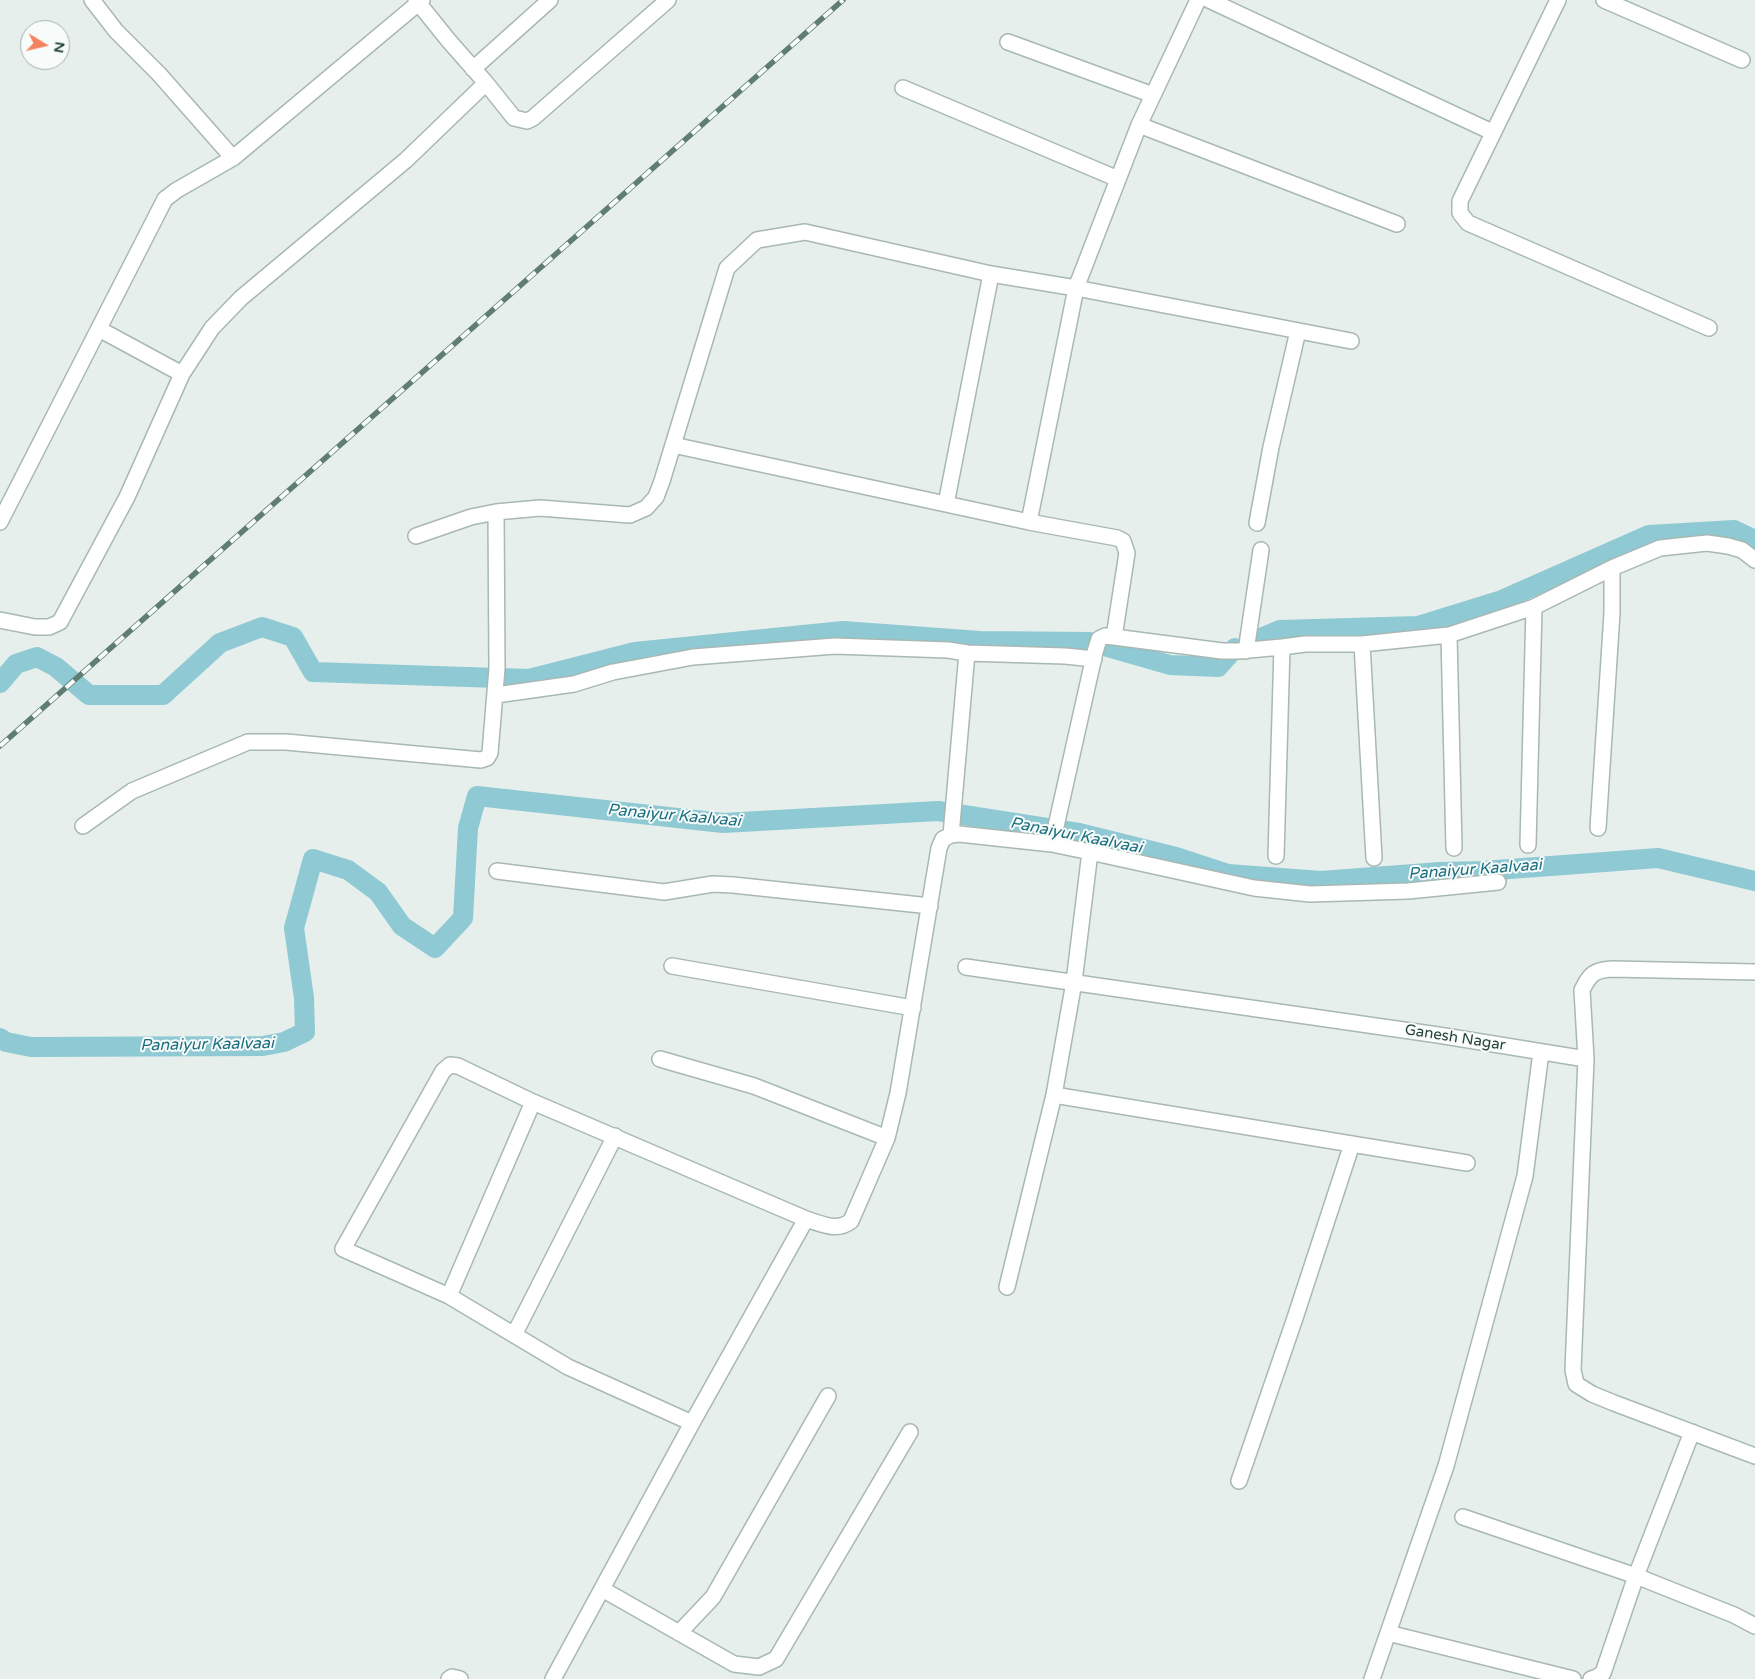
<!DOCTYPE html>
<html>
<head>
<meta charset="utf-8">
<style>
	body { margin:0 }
	#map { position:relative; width:1755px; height:1679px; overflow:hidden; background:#e6efeb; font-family:"Varela Round",sans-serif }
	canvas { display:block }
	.north { position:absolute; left:20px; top:20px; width:50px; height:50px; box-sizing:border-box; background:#f7fbf9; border:1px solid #a3b1ad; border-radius:50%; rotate:99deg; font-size:14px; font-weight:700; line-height:20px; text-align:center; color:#24423a }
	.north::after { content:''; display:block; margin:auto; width:18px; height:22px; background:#f4845f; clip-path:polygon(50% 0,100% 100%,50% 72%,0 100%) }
</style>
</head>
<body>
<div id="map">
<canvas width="1755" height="1679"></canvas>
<div class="north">N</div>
</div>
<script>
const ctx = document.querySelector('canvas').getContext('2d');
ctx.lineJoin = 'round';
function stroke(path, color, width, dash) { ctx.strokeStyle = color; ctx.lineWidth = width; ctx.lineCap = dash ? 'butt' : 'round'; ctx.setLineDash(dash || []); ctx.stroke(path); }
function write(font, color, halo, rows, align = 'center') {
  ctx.font = font + ' "Varela Round",sans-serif'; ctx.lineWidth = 4; ctx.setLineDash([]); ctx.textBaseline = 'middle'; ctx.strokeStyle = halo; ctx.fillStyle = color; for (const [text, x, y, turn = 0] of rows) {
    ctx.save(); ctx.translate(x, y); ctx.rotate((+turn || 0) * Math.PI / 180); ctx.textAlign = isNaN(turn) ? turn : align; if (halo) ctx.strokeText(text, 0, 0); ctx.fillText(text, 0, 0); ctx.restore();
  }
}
stroke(new Path2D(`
	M 1263,637 L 1280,630 L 1418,626 L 1502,600 L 1649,535 L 1734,530 L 1755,540
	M 0,683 L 16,664 L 37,657 L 56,667 L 89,695 L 163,695 L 220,643 L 262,627 L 293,637 L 313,672 L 529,679 L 635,652 L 843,631 L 980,641 L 1090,642 L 1170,665 L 1218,667 L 1235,648
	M 0,1038 L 6,1042 L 31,1047 L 263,1046 L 284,1042 L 305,1032 L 304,998 L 294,928 L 313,859 L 348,870 L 378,892 L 402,926 L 435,948 L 463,918 L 468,828 L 477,796 L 723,823 L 938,811 L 1079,833 L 1176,857 L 1228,874 L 1321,881 L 1440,872 L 1483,871 L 1658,858 L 1755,881`), '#8ec9d4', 20);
const minor = new Path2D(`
	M 92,0 L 116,31 L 159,74 L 233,158
	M 416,0 L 449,41 L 486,83 L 514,118 L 527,121 L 533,118 L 668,0
	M 1209,0 L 1492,132
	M 1558,0 L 1460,201 L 1460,213 L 1468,223 L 1709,328
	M 1604,0 L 1742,60
	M 1008,42 L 1153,95
	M 473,69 L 550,0
	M 903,88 L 1118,179
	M 1139,125 L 1397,224
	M 99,329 L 182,374 L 212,328 L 241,298 L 406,160 L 486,83
	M 673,445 L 1029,522
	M 946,504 L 991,274
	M 0,522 L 165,199 L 177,190 L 233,158 L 422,0
	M 1257,523 L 1271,447 L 1298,331
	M 416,536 L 471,517 L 496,512 L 540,508 L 630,515 L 646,508 L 656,497 L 662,481 L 727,268 L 757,240 L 805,232 L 991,274 L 1076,288 L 1351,341
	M 1534,607 L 1612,568 L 1660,548 L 1707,543 L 1728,546 L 1742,550 L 1755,560
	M 0,620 L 35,627 L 49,627 L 60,622 L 127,497 L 182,374
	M 1449,635 L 1534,607 L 1528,845
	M 1114,637 L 1222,651 L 1238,651 L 1282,647 L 1276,856
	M 1362,644 L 1374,858
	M 1282,647 L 1305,644 L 1362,644 L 1449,635 L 1454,848
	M 1246,651 L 1261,550
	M 496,695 L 574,684 L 613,672 L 693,657 L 835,646 L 948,650 L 967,653 L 1065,656 L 1094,659
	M 83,826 L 132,791 L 248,742 L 286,742 L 481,760 L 487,758 L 490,753 L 497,668 L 496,512
	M 1598,828 L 1612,613 L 1612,568
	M 951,835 L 967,653
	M 1090,852 L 1254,888 L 1310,894 L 1408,891 L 1498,882
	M 497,871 L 664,892 L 713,884 L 733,885 L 930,906
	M 672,966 L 913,1008
	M 966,967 L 1438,1035 L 1586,1059 L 1582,990 C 1590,974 1594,970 1612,969 L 1755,972
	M 660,1059 L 754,1086 L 887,1138
	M 1586,1059 L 1573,1370 L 1576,1384 L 1592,1394 L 1614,1403 L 1755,1456
	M 1054,1095 L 1467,1163
	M 533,1102 L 449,1296 L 568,1367 L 692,1423
	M 1007,1287 L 1054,1095 L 1074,982 L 1090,852 L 1052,844 L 1095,652 L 1099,639 L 1105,636 L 1114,637 L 1127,553 L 1123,541 L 1117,538 L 1029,522 L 1076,288 L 1139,125 L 1198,0
	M 449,1296 L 343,1249 L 443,1071 L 450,1065 L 458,1066 L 533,1102 L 806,1219 C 822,1224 837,1232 851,1221 L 887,1138 L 898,1093 L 939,848 L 943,839 L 951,835 L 959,834 L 1052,844
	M 514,1335 L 615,1136
	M 1239,1481 L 1295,1318 L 1352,1144
	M 1463,1517 L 1636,1576 L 1734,1615 L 1755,1626
	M 602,1589 L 734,1664 L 759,1667 L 776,1659 L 910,1432
	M 679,1633 L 713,1597 L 828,1396
	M 1388,1633 L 1573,1679
	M 449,1679 L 452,1677 L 460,1679
	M 553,1679 L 692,1423 L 806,1219
	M 1372,1679 L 1446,1466 L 1525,1176 L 1541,1052
	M 1591,1679 L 1597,1677 L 1603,1673 L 1636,1576 L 1692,1432`);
stroke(minor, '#a8b8b2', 18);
stroke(minor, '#fff', 15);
const rail = new Path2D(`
	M 0,746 L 843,0`);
stroke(rail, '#5f7d75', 5.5);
stroke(rail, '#f7fbf9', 4, [11]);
write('15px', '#24423a', '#f7fbf9', [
	["Ganesh Nagar",1455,1038,9]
]);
write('italic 16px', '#1c6f80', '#f7fbf9', [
	["Panaiyur Kaalvaai",674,816,5],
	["Panaiyur Kaalvaai",1076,836,11],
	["Panaiyur Kaalvaai",1475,870,-4],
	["Panaiyur Kaalvaai",207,1045,-1]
]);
</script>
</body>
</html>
